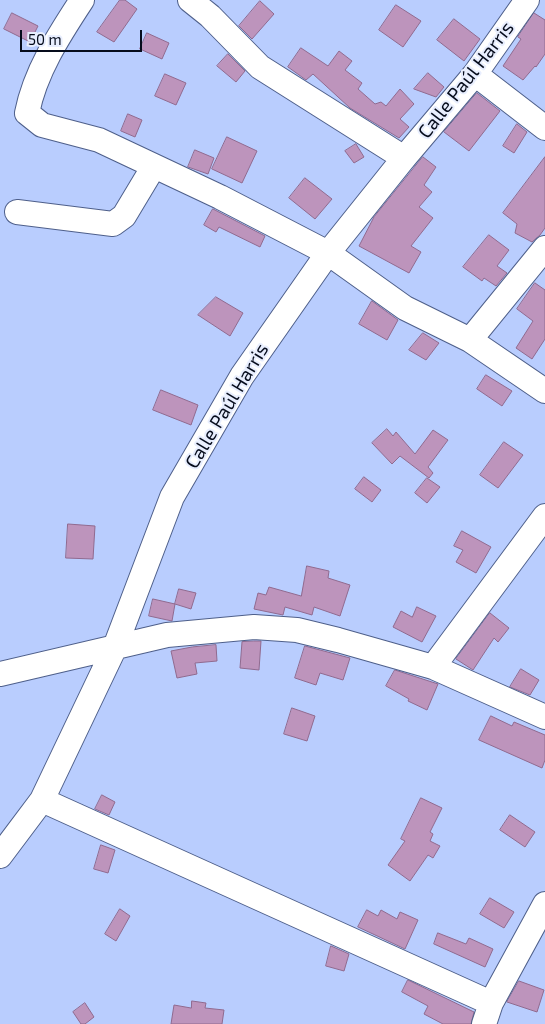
<!DOCTYPE html>
<html>
<head>
<meta charset="utf-8">
<style>
	body { margin:0 }
	#map { position:relative; width:545px; height:1024px; overflow:hidden; background:#b9cdfe; font-family:"Exo 2",sans-serif }
	canvas { display:block }
	.scale { position:absolute; left:20px; top:30px; width:122px; height:22px; box-sizing:border-box; border:2px solid #060c1c; border-top:0; padding-left:6px; font-size:15px; line-height:18px; white-space:nowrap; color:#060c1c; -webkit-text-stroke:4px #e8eefe; paint-order:stroke }
</style>
</head>
<body>
<div id="map">
<canvas width="545" height="1024"></canvas>
<div class="scale">50 m</div>
</div>
<script>
const ctx = document.querySelector('canvas').getContext('2d');
ctx.lineJoin = 'round';
function fill(path, color) { ctx.fillStyle = color; ctx.fill(path, 'evenodd'); }
function stroke(path, color, width, dash) { ctx.strokeStyle = color; ctx.lineWidth = width; ctx.lineCap = dash ? 'butt' : 'round'; ctx.setLineDash(dash || []); ctx.stroke(path); }
function write(font, color, halo, rows, align = 'center') {
  ctx.font = font + ' "Exo 2",sans-serif'; ctx.lineWidth = 4; ctx.setLineDash([]); ctx.textBaseline = 'middle'; ctx.strokeStyle = halo; ctx.fillStyle = color; for (const [text, x, y, turn = 0] of rows) {
    ctx.save(); ctx.translate(x, y); ctx.rotate((+turn || 0) * Math.PI / 180); ctx.textAlign = isNaN(turn) ? turn : align; if (halo) ctx.strokeText(text, 0, 0); ctx.fillText(text, 0, 0); ctx.restore();
  }
}
const building = new Path2D(`
	M 120,0 L 125,0 L 137,9 L 114,42 L 97,32 Z
	M 260,1 L 274,14 L 252,39 L 239,26 Z
	M 396,5 L 421,21 L 403,47 L 379,30 Z
	M 12,13 L 38,26 L 30,42 L 4,29 Z
	M 534,13 L 545,20 L 545,54 L 536,67 L 535,66 L 523,80 L 503,66 L 521,39 L 518,37 Z
	M 454,19 L 480,39 L 464,61 L 437,40 Z
	M 147,33 L 169,43 L 162,59 L 140,49 Z
	M 301,48 L 328,66 L 339,51 L 352,61 L 345,70 L 362,83 L 358,89 L 375,104 L 381,102 L 386,106 L 400,89 L 414,104 L 400,119 L 409,127 L 399,138 L 350,108 L 313,74 L 306,80 L 288,67 Z
	M 228,54 L 245,71 L 236,82 L 217,66 Z
	M 428,73 L 444,87 L 436,97 L 414,89 Z
	M 165,74 L 186,83 L 176,105 L 155,96 Z
	M 477,93 L 500,111 L 469,151 L 444,132 Z
	M 128,114 L 142,120 L 135,137 L 121,131 Z
	M 517,124 L 527,132 L 514,153 L 503,146 Z
	M 227,137 L 257,151 L 242,183 L 212,169 Z
	M 356,144 L 364,157 L 354,163 L 345,151 Z
	M 195,150 L 214,158 L 208,174 L 188,167 Z
	M 423,157 L 436,167 L 424,185 L 432,192 L 419,207 L 433,218 L 411,246 L 421,252 L 409,273 L 359,246 L 374,217 Z
	M 545,157 L 545,228 L 540,235 L 532,242 L 515,233 L 517,224 L 503,213 Z
	M 305,178 L 332,199 L 315,219 L 289,198 Z
	M 213,209 L 265,236 L 260,247 L 219,227 L 216,232 L 204,225 Z
	M 489,235 L 509,250 L 497,266 L 507,273 L 496,286 L 484,278 L 482,281 L 463,267 Z
	M 535,283 L 545,290 L 545,339 L 532,359 L 516,348 L 533,321 L 517,309 Z
	M 216,297 L 243,313 L 230,336 L 198,315 Z
	M 372,301 L 398,320 L 387,340 L 359,324 Z
	M 423,333 L 439,343 L 426,360 L 409,350 Z
	M 486,375 L 512,391 L 502,406 L 477,389 Z
	M 161,390 L 198,405 L 191,425 L 153,410 Z
	M 387,429 L 393,436 L 396,432 L 415,454 L 433,430 L 448,440 L 428,467 L 433,473 L 429,478 L 400,456 L 392,464 L 372,443 Z
	M 504,442 L 523,455 L 498,488 L 480,475 Z
	M 364,477 L 381,490 L 372,502 L 355,489 Z
	M 427,478 L 440,487 L 427,503 L 415,493 Z
	M 68,524 L 95,526 L 93,559 L 66,558 Z
	M 462,531 L 491,547 L 476,573 L 456,562 L 463,550 L 454,546 Z
	M 307,566 L 329,571 L 328,578 L 350,585 L 340,616 L 314,607 L 312,615 L 285,607 L 283,615 L 254,609 L 258,593 L 266,595 L 269,587 L 301,596 Z
	M 179,589 L 196,593 L 191,609 L 175,604 Z
	M 153,599 L 175,604 L 172,621 L 149,616 Z
	M 417,607 L 436,616 L 422,642 L 393,627 L 401,611 L 412,617 Z
	M 490,613 L 509,628 L 498,642 L 494,638 L 473,670 L 456,659 Z
	M 254,641 L 261,641 L 259,670 L 240,668 L 242,642 Z
	M 216,645 L 217,661 L 195,663 L 197,674 L 177,678 L 171,651 L 192,647 Z
	M 305,646 L 350,658 L 343,680 L 320,673 L 316,685 L 295,678 Z
	M 521,669 L 539,680 L 530,695 L 510,687 Z
	M 395,670 L 438,684 L 427,710 L 408,701 L 409,699 L 386,686 Z
	M 292,708 L 315,716 L 307,741 L 284,734 Z
	M 491,716 L 512,726 L 514,722 L 545,735 L 545,760 L 542,768 L 479,740 Z
	M 102,795 L 115,802 L 109,815 L 95,809 Z
	M 421,798 L 442,808 L 430,832 L 433,834 L 430,841 L 440,846 L 433,858 L 428,855 L 410,881 L 388,865 L 405,841 L 401,839 Z
	M 510,815 L 535,832 L 525,847 L 500,830 Z
	M 101,845 L 115,850 L 108,873 L 94,869 Z
	M 490,898 L 514,912 L 504,928 L 480,914 Z
	M 120,909 L 130,916 L 116,941 L 105,934 Z
	M 367,910 L 378,916 L 381,910 L 397,919 L 400,912 L 418,920 L 405,949 L 358,927 Z
	M 438,933 L 466,944 L 469,938 L 493,949 L 485,967 L 434,944 Z
	M 331,946 L 349,954 L 344,971 L 326,966 Z
	M 408,980 L 474,1012 L 471,1024 L 443,1024 L 424,1014 L 428,1006 L 402,992 Z
	M 519,981 L 544,990 L 537,1012 L 507,1002 Z
	M 192,1001 L 206,1003 L 205,1008 L 224,1010 L 222,1024 L 171,1024 L 174,1005 L 191,1008 Z
	M 85,1003 L 94,1017 L 85,1024 L 81,1024 L 73,1012 Z`);
fill(building, '#bd94bc');
stroke(building, '#906a8f', 1);
const minor = new Path2D(`
	M 82,0 C 59,35 35,72 27,113 L 42,125 L 99,140 L 220,197 L 328,253 L 405,308 L 470,340 L 545,391
	M 190,0 L 210,16 L 260,67 L 404,158
	M 475,74 L 545,128
	M 17,212 L 113,224 L 124,216 L 154,166
	M 470,340 L 545,248
	M 433,667 L 545,516
	M 0,674 L 167,635 L 254,627 L 297,630 L 338,640 L 433,667 L 545,717
	M 42,800 L 491,1003
	M 0,856 L 42,800 L 115,647 L 172,497 L 242,376 L 328,253 L 404,158 L 475,74 L 527,0
	M 484,1024 L 491,1003 L 545,904`);
stroke(minor, '#4e5f8a', 26);
stroke(minor, '#fff', 24);
write('19px', '#060c1c', '#e8eefe', [
	["Calle Paúl Harris",466,80,-52],
	["Calle Paúl Harris",227,406,-59]
]);
</script>
</body>
</html>
